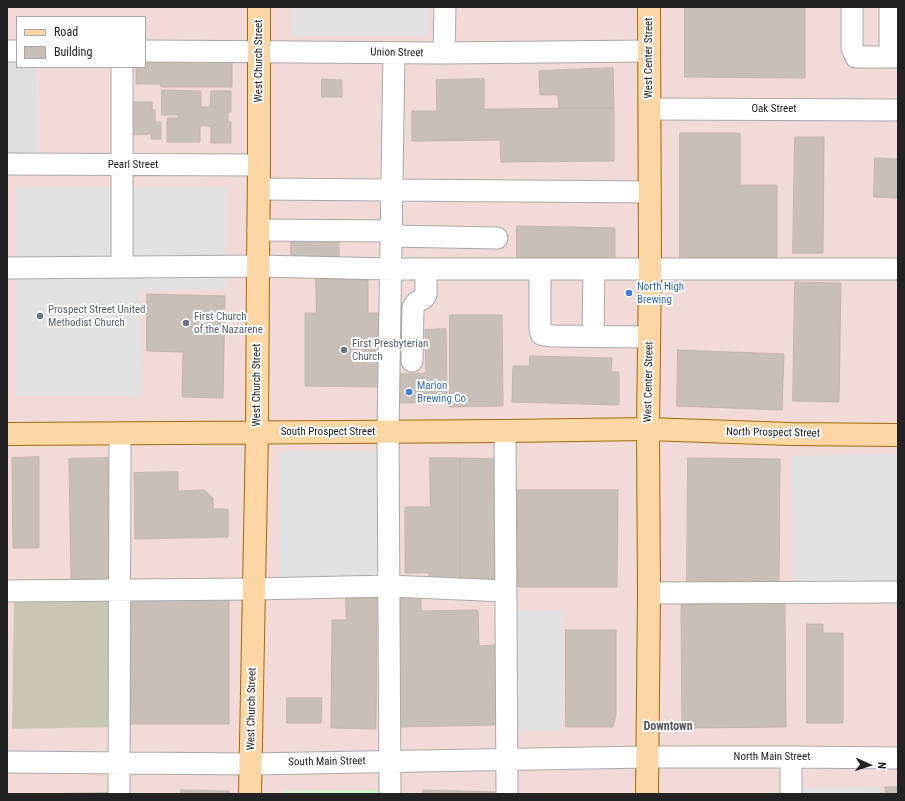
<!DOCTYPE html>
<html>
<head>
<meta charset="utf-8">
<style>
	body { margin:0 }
	#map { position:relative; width:905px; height:801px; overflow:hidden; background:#f2efe9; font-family:"Roboto Condensed",sans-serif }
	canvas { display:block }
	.frame { position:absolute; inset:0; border:8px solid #222; pointer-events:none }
	.legend { position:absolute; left:16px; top:16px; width:130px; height:52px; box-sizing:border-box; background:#fff; border:1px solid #a7a7a7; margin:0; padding:5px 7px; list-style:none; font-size:12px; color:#222 }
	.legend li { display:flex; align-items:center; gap:8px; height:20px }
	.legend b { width:20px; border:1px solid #a7a7a7 }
	.north { position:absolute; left:849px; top:745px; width:40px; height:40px; -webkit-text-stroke:3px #fff; paint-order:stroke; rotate:93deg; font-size:11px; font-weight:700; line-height:16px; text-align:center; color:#222 }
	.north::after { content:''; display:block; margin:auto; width:14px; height:18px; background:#222; clip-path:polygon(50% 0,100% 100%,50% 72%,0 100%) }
</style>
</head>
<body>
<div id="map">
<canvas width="905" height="801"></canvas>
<div class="frame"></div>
<ul class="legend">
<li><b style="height:5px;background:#fcd6a4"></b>Road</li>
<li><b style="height:11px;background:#c7bfb8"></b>Building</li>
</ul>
<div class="north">N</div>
</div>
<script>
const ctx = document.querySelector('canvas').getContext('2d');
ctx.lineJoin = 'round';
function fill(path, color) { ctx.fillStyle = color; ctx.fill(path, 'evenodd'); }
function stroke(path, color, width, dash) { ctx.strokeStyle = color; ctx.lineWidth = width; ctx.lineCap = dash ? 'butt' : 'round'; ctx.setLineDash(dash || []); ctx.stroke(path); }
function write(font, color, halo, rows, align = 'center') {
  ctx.font = font + ' "Roboto Condensed",sans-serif'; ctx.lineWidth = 4; ctx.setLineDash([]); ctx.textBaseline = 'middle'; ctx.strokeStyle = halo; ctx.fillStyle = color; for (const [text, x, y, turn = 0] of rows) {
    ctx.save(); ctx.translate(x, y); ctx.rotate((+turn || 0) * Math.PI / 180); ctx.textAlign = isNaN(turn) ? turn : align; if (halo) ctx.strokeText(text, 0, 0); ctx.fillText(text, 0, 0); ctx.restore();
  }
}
fill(new Path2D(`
	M 7,57 L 17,57 L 17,67 L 37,67 L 39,162 L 7,162 Z`), '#e0dfdf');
fill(new Path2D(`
	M 7,7 L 898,7 L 898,794 L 7,794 L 7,162 L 39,162 L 37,67 L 145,67 L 145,17 L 17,17 L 17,57 L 7,57 Z`), '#f2dad9');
fill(new Path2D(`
	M 14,598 L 113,598 L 112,727 L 12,729 Z`), '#c7c7b4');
fill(new Path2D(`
	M 383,790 L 383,794 L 284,794 L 284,791 Z`), '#c8facc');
fill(new Path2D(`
	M 293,7 L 429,7 L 429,36 L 292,36 Z
	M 16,187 L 227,187 L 227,289 L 141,290 L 142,396 L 16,396 Z
	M 280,451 L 382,451 L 383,578 L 280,578 Z
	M 898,454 L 898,584 L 794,586 L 792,456 Z
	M 516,610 L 563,610 L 562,731 L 515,731 Z
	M 879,787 L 880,794 L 800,794 L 800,788 Z`), '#e2e2e2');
const building = new Path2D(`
	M 685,7 L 805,7 L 805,78 L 685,77 Z
	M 145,62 L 232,62 L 232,87 L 161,87 L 160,84 L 136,84 L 136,67 L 145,67 Z
	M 613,68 L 614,108 L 559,108 L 558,95 L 540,95 L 539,71 Z
	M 322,79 L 342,80 L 342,97 L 322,97 Z
	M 484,79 L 484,109 L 614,108 L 614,161 L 501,162 L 500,140 L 412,141 L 412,111 L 437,111 L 436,80 Z
	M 162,90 L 201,91 L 201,107 L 210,107 L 211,91 L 231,91 L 231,112 L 228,112 L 228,122 L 231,122 L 231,143 L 211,143 L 211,126 L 200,126 L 200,142 L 167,142 L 167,118 L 178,118 L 178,115 L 162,115 Z
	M 132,102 L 152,102 L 152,110 L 155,110 L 155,122 L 161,122 L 161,139 L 151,139 L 151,134 L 132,135 L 129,111 L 133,111 Z
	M 680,133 L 740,133 L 740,185 L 777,185 L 777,260 L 680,260 Z
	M 795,137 L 824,137 L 823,253 L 793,253 Z
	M 875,158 L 898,159 L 898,198 L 874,197 Z
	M 517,226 L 615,228 L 615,261 L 517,260 Z
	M 291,239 L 339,239 L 339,262 L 291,262 Z
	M 316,279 L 368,280 L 368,313 L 384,313 L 383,387 L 305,386 L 305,313 L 316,313 Z
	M 795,282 L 841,283 L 839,402 L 793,401 Z
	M 147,294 L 225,296 L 223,398 L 182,397 L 183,352 L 147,351 Z
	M 450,315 L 502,315 L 503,406 L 450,407 Z
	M 446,329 L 447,402 L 399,403 L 398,374 L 426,373 L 425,330 Z
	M 678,350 L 784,354 L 782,410 L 677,406 Z
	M 530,356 L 612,358 L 611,372 L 619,372 L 619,405 L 512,402 L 513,366 L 529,366 Z
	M 39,457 L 39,548 L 13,548 L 12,458 Z
	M 108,458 L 110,580 L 71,581 L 69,459 Z
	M 430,458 L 460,458 L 460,583 L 429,583 L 429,573 L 405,573 L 405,507 L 430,507 Z
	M 460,458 L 498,459 L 498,582 L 460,583 Z
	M 688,458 L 780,459 L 779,582 L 687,581 Z
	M 178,472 L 178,491 L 204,490 L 213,498 L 213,509 L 228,509 L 228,537 L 135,539 L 134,473 Z
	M 518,490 L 618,490 L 617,587 L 518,587 Z
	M 421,596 L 421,611 L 478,610 L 479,646 L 495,645 L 496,725 L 396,727 L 395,597 Z
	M 129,598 L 229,598 L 229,724 L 129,724 Z
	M 346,598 L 377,598 L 376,729 L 331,728 L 332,620 L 346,620 Z
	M 785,604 L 786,727 L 682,728 L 681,605 Z
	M 807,624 L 823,624 L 823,633 L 843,633 L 843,723 L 807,723 Z
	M 566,630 L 616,630 L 616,715 L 613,727 L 566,727 Z
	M 287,698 L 322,698 L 321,723 L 287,723 Z
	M 885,787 L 898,787 L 898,794 L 886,794 Z
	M 181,790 L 229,791 L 229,794 L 181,794 Z
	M 423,790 L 499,792 L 499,794 L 423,794 Z
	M 108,793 L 108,794 L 37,794 Z`);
fill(building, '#c7bfb8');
stroke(building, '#c4b6ab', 1);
const minor = new Path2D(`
	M 852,7 L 852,48 L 856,57 L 898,57
	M 7,51 L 17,51
	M 145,51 L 444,53 L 649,51
	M 444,53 L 445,7
	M 890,57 L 890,7
	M 122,67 L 122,267
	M 650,109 L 898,110
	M 7,164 L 259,165
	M 259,189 L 650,192
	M 258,230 L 391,231
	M 391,236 L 497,238
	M 7,268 L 258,266 L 390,269 L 898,269
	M 540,269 L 540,329 L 541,334 L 545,335 L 553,336 L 649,337
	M 593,336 L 594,269
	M 412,361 L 413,307 L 417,302 L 424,298 L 426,294 L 426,269
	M 505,431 L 507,794
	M 7,591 L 254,589 L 389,586 L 506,591
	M 649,593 L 898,592
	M 7,762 L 251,764 L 646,757 L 791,757 L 898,758
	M 119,794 L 120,433
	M 390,794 L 388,432 L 394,53
	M 791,794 L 791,757`);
const major = new Path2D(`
	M 7,434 L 505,431 L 648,429 L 790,434 L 898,435
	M 250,794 L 257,433 L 258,266 L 259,165 L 259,7
	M 647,794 L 649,593 L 648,429 L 650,269 L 649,7`);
stroke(minor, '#a9a9a9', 23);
stroke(major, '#a06b00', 24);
stroke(minor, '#fff', 21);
stroke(major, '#fcd6a4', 22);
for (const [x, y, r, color] of [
	[629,293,4,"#3f7fe0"],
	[40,316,4,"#6b7280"],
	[186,323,4,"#6b7280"],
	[344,350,4,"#6b7280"],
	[409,392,4,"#3f7fe0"]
]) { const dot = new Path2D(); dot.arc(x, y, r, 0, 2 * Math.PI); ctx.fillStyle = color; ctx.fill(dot); stroke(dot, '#fff', 1.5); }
write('11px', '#222', '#fff', [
	["Union Street",397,53,1],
	["West Center Street",649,58,-90],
	["West Church Street",259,61,-90],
	["Oak Street",774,109],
	["Pearl Street",133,165],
	["West Center Street",649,382,-89],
	["West Church Street",257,385,-90],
	["South Prospect Street",328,432],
	["North Prospect Street",773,433,1],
	["West Church Street",252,709,-89],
	["North Main Street",772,757],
	["South Main Street",327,762,-1]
]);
write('11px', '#366cbe', '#fff', [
	["North High",637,287],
	["Brewing",637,300],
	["Marion",417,386],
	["Brewing Co",417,399]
], 'left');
write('11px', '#5b616d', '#fff', [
	["Prospect Street United",48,310],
	["Methodist Church",48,323],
	["First Church",194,317],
	["of the Nazarene",194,330],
	["First Presbyterian",352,344],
	["Church",352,357]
], 'left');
write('bold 12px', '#555', '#fff', [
	["Downtown",668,727]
]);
</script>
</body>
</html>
